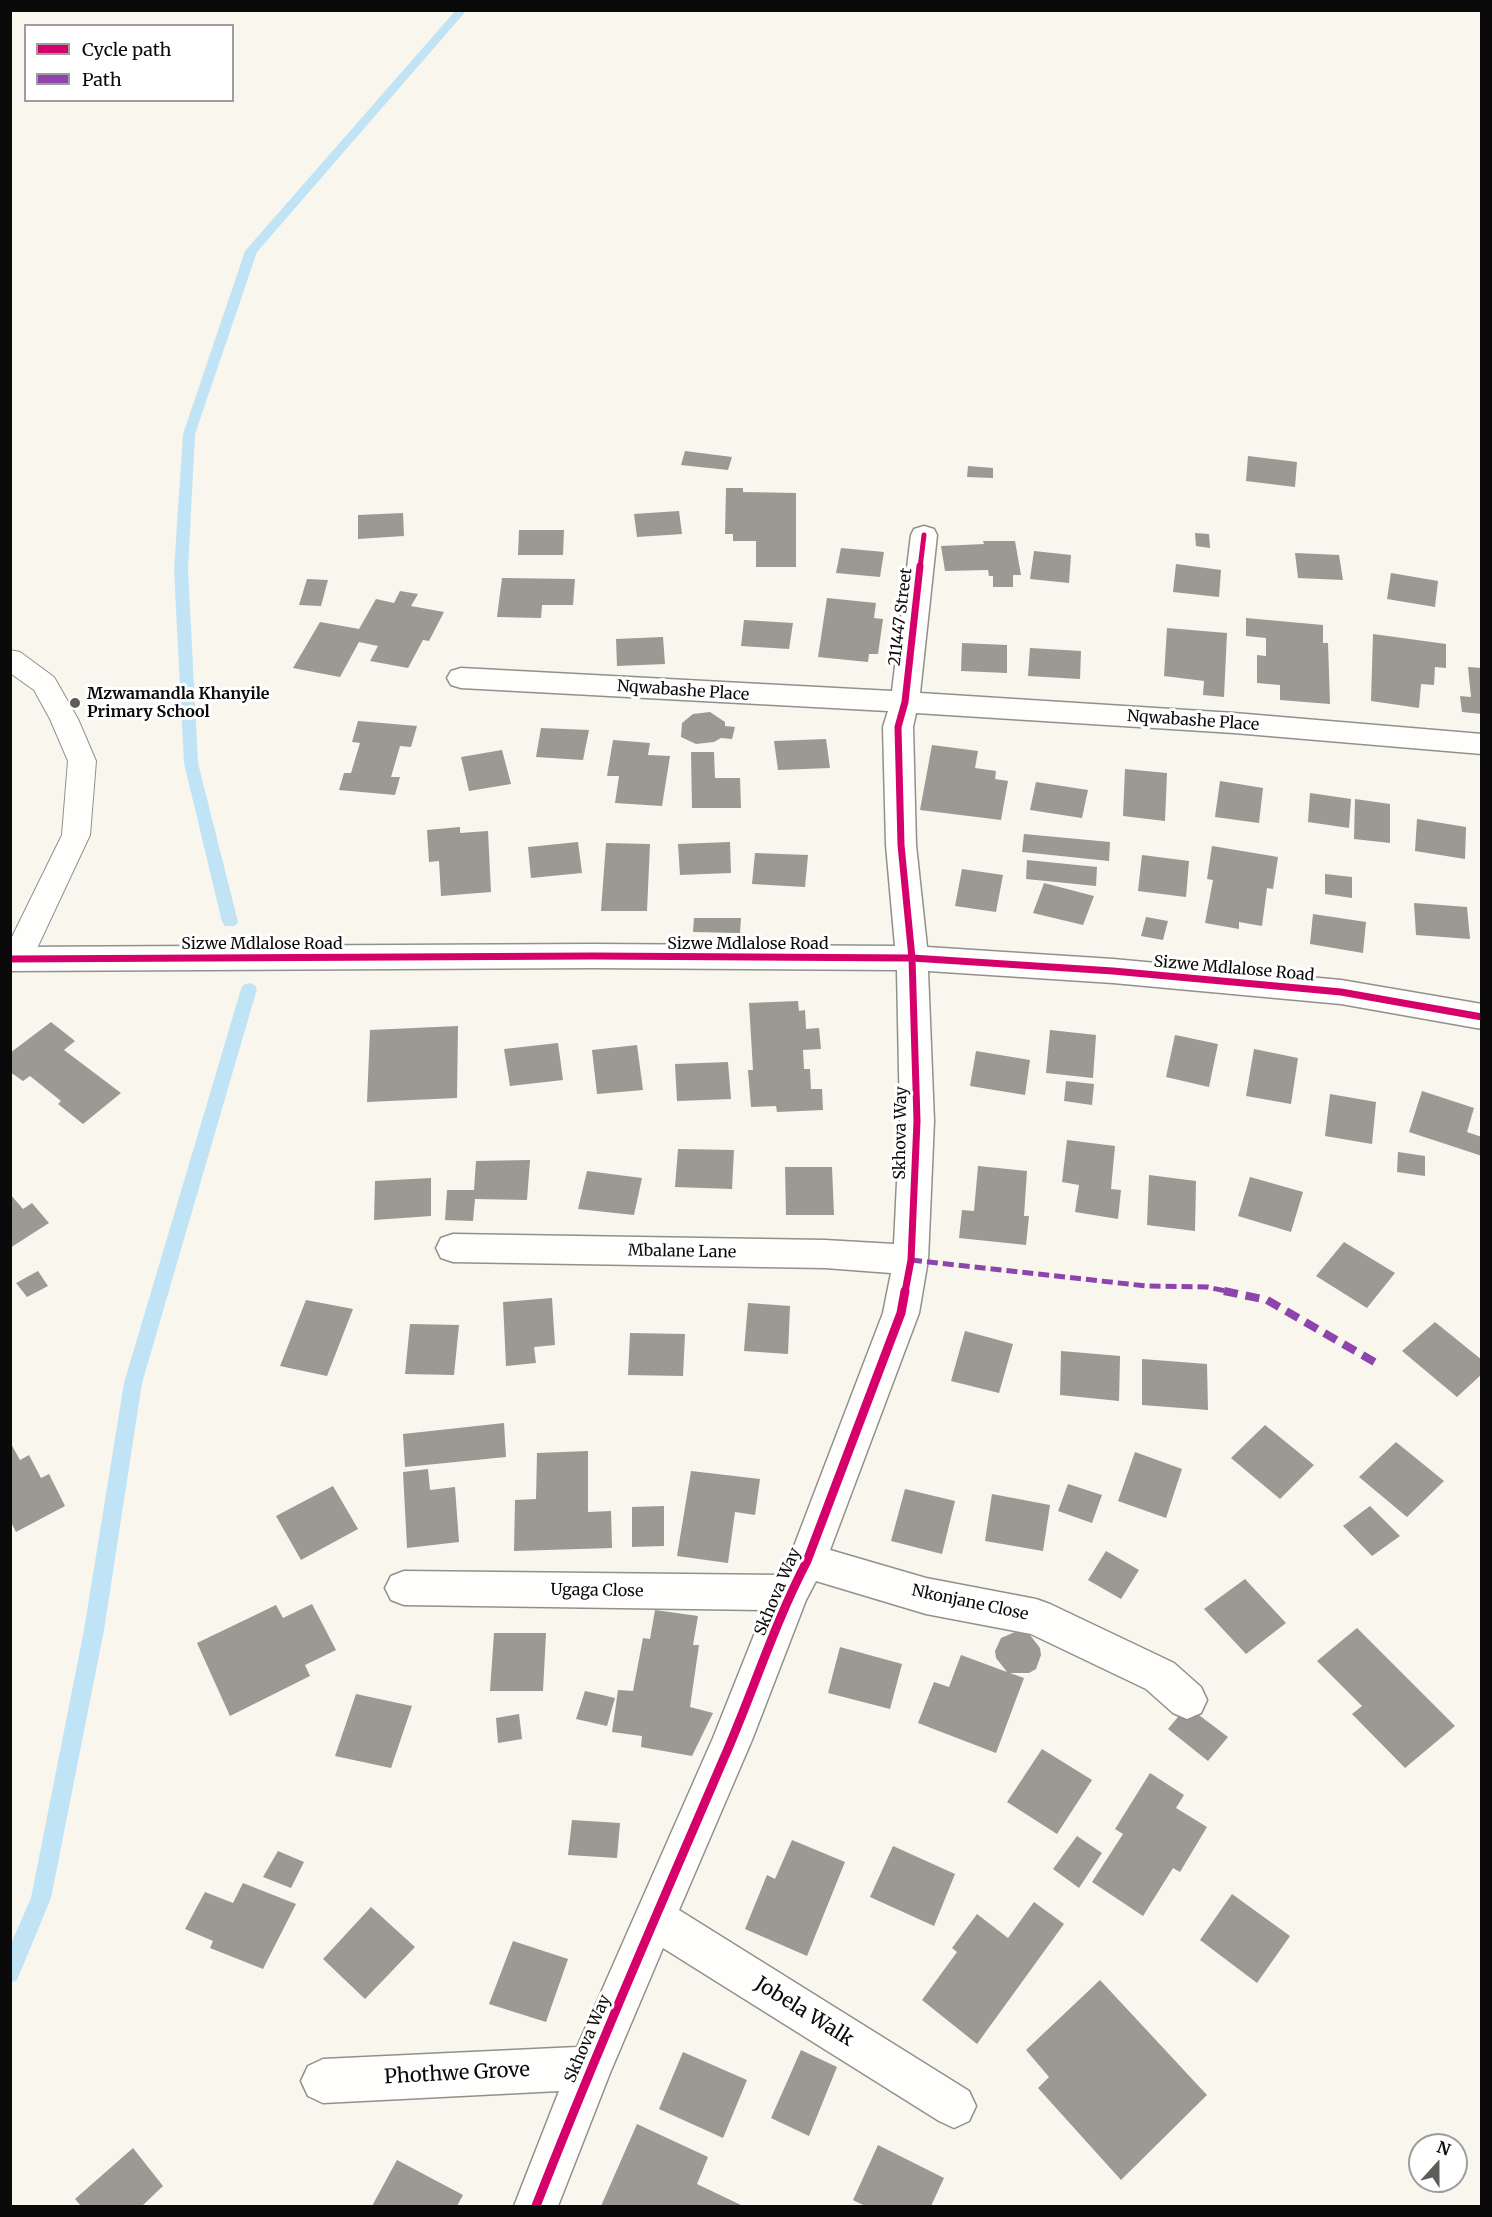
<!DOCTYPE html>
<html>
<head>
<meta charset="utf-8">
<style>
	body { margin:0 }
	#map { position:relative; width:1492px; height:2217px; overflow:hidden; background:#f9f6ed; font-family:Merriweather,serif }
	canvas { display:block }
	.frame { position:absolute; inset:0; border:12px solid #0a0a0a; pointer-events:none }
	.legend { position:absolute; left:24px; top:24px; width:210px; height:78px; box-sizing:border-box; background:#fff; border:2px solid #9d9d9d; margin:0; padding:8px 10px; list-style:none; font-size:18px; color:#0a0a0a }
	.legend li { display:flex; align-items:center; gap:12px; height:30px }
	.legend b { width:30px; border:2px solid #9d9d9d }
	.north { position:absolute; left:1408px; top:2133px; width:60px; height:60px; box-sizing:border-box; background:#fff; border:2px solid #9d9d9d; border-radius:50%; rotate:21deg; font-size:16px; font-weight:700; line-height:24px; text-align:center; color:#0a0a0a }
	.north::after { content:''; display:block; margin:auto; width:21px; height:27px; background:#5e5d59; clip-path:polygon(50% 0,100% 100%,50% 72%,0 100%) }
</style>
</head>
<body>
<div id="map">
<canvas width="1492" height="2217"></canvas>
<div class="frame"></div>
<ul class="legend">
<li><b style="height:8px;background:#d6006c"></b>Cycle path</li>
<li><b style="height:8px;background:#8e44ad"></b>Path</li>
</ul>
<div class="north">N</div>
</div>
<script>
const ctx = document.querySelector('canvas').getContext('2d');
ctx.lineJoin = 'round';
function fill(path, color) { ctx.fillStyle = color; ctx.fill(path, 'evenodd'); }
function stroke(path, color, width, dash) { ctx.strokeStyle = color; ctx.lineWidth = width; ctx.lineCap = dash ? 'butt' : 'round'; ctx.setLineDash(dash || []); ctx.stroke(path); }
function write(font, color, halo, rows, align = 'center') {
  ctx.font = font + ' Merriweather,serif'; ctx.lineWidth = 6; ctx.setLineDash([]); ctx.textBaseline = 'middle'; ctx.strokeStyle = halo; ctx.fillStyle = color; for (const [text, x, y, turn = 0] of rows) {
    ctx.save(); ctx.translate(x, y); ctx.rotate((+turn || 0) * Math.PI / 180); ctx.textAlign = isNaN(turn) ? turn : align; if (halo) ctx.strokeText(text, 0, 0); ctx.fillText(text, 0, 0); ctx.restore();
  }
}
fill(new Path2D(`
	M 456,10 L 467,10 L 257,252 L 195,434 L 188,570 L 198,763 L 238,922 L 235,926 L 225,926 L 222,922 L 184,763 L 174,570 L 183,434 L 245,251 Z
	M 249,983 L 255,985 L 257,989 L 142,1383 L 104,1630 L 51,1898 L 17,1980 L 10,1983 L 10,1946 L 31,1898 L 84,1630 L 124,1383 L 241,989 L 243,985 Z`), '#c0e4f6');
fill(new Path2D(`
	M 685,451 L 732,457 L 728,470 L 681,465 Z
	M 1248,456 L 1297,462 L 1295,487 L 1246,481 Z
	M 968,466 L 993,468 L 993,478 L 967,477 Z
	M 726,488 L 743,488 L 743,492 L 796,493 L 796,567 L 756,567 L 756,541 L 733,541 L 733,534 L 725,534 Z
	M 679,511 L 682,534 L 637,537 L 634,514 Z
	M 403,513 L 404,536 L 358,539 L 358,515 Z
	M 519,530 L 564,530 L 563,555 L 518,555 Z
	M 1195,533 L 1209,534 L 1210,548 L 1196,546 Z
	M 983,541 L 1015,541 L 1021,575 L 1013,575 L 1013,587 L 993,587 L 993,576 L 989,576 L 988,570 L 945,571 L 941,546 L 984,544 Z
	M 841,548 L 884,552 L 880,577 L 836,573 Z
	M 1034,551 L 1071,555 L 1069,583 L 1030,579 Z
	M 1295,553 L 1339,555 L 1343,580 L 1298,578 Z
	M 1176,564 L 1221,570 L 1219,597 L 1173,592 Z
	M 1391,573 L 1438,581 L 1435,607 L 1387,599 Z
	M 502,578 L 575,579 L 573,605 L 542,605 L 541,618 L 497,617 Z
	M 307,579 L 328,580 L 321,606 L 299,605 Z
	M 400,591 L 418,594 L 411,606 L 444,612 L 429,641 L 423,640 L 408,668 L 370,661 L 378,646 L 359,642 L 340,677 L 293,668 L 320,622 L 359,629 L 376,599 L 394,603 Z
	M 827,598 L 876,603 L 874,618 L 883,619 L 878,654 L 869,654 L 868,662 L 818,657 Z
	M 1246,618 L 1323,625 L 1323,643 L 1328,643 L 1330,704 L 1280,700 L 1280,685 L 1257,683 L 1257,655 L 1266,656 L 1266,638 L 1246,636 Z
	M 744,620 L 793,623 L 789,649 L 741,646 Z
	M 1167,628 L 1227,633 L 1224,697 L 1203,695 L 1204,681 L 1164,676 Z
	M 1373,634 L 1446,644 L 1446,668 L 1435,667 L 1434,685 L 1421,684 L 1419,708 L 1371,701 Z
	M 663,637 L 665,664 L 617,666 L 616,639 Z
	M 962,643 L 1007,645 L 1007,673 L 961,671 Z
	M 1030,648 L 1081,651 L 1080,679 L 1028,676 Z
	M 1468,667 L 1482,668 L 1482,714 L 1462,712 L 1460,696 L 1471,697 Z
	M 710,712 L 725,722 L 725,726 L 735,727 L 732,739 L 721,738 L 714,742 L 696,744 L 681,737 L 682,723 L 693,714 Z
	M 358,721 L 417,726 L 411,747 L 400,746 L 391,777 L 400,777 L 395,795 L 339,790 L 344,773 L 351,773 L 360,743 L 352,742 Z
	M 541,728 L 589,730 L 583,760 L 536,757 Z
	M 826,739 L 830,768 L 778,770 L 774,741 Z
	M 613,740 L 650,743 L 648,755 L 670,756 L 662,806 L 615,803 L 619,776 L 607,776 Z
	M 932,745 L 978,751 L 975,768 L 996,771 L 995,779 L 1008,781 L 1001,820 L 920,810 Z
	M 502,750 L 511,784 L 469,791 L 461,757 Z
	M 691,752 L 714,752 L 715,778 L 740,778 L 741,808 L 692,808 Z
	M 1125,769 L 1167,773 L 1165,821 L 1123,816 Z
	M 1220,781 L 1263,788 L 1259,823 L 1215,817 Z
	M 1036,782 L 1088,790 L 1082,818 L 1030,810 Z
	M 1310,793 L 1351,799 L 1349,828 L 1308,822 Z
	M 1355,799 L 1390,804 L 1390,843 L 1354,839 Z
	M 1417,819 L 1466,827 L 1465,859 L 1415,851 Z
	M 460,827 L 460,833 L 488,831 L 491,892 L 441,896 L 439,861 L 429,862 L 427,830 Z
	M 1024,834 L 1110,842 L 1109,861 L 1022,852 Z
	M 578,842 L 582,873 L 531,878 L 528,847 Z
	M 730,842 L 731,873 L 680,875 L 678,844 Z
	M 606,843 L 650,844 L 647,911 L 601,911 Z
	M 1212,846 L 1278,857 L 1273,889 L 1267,888 L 1262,926 L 1239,922 L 1239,929 L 1205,923 L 1213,880 L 1207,879 Z
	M 755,853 L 808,855 L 805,887 L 752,884 Z
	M 1142,855 L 1189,861 L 1186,897 L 1138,891 Z
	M 1027,860 L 1097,867 L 1096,886 L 1026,879 Z
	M 962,869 L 1003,875 L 996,912 L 955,906 Z
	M 1325,874 L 1352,877 L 1352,898 L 1325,894 Z
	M 1044,883 L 1094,896 L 1083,925 L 1033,913 Z
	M 1414,903 L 1467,907 L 1470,939 L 1416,935 Z
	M 1313,914 L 1366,922 L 1363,953 L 1310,944 Z
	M 1146,917 L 1168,921 L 1163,940 L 1141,936 Z
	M 694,918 L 741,918 L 740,933 L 693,932 Z
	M 798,1001 L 799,1011 L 805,1010 L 806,1029 L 819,1028 L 821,1049 L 803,1050 L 804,1069 L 810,1069 L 811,1089 L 822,1089 L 823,1110 L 777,1112 L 776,1106 L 751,1107 L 748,1070 L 753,1070 L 749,1003 Z
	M 51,1022 L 75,1041 L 64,1050 L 121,1093 L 83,1124 L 58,1104 L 61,1101 L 30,1076 L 23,1081 L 10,1072 L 10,1053 Z
	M 458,1026 L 457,1098 L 367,1102 L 370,1030 Z
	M 1050,1030 L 1096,1035 L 1093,1078 L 1046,1073 Z
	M 1175,1035 L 1218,1044 L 1209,1087 L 1166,1077 Z
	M 558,1043 L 563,1080 L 510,1086 L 504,1049 Z
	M 637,1045 L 643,1090 L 597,1094 L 592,1050 Z
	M 1254,1049 L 1298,1058 L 1291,1104 L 1246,1096 Z
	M 976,1051 L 1030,1060 L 1025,1095 L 970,1086 Z
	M 728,1062 L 731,1099 L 677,1101 L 675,1064 Z
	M 1066,1081 L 1094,1084 L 1092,1105 L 1064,1101 Z
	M 1422,1091 L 1474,1108 L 1467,1132 L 1482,1137 L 1482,1156 L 1409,1132 Z
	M 1330,1094 L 1376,1102 L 1372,1144 L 1325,1136 Z
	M 1067,1140 L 1115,1146 L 1111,1189 L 1121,1190 L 1118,1219 L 1075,1212 L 1079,1185 L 1062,1182 Z
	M 678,1149 L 734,1150 L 732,1189 L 675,1187 Z
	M 1398,1152 L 1425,1156 L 1425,1176 L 1397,1172 Z
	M 530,1160 L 527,1200 L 475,1199 L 473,1221 L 445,1220 L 447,1190 L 474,1190 L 476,1161 Z
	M 978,1166 L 1027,1171 L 1024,1216 L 1029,1216 L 1026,1245 L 959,1238 L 962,1210 L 974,1211 Z
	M 785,1167 L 832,1167 L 834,1215 L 786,1215 Z
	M 587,1171 L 642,1178 L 634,1215 L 578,1209 Z
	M 1149,1175 L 1196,1181 L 1195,1231 L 1147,1225 Z
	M 1250,1177 L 1303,1192 L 1291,1232 L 1238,1216 Z
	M 431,1178 L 431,1216 L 374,1220 L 375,1181 Z
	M 10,1194 L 23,1209 L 32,1203 L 49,1223 L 10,1248 Z
	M 1344,1242 L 1395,1273 L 1367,1308 L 1316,1276 Z
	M 38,1271 L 48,1286 L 27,1297 L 16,1283 Z
	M 552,1298 L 555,1345 L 534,1347 L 536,1363 L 506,1366 L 503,1302 Z
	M 306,1300 L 353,1309 L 327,1376 L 280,1366 Z
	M 748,1303 L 790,1306 L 788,1354 L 744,1351 Z
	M 1435,1322 L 1482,1360 L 1482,1374 L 1457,1397 L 1402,1351 Z
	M 410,1324 L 459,1325 L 454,1375 L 405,1374 Z
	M 965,1331 L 1013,1344 L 999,1393 L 951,1381 Z
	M 630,1333 L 685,1334 L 683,1376 L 628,1375 Z
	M 1061,1351 L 1120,1356 L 1119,1401 L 1060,1395 Z
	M 1142,1359 L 1207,1364 L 1208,1410 L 1142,1405 Z
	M 504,1423 L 506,1457 L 405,1467 L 403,1434 Z
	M 1265,1425 L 1314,1465 L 1280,1499 L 1231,1458 Z
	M 10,1442 L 20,1460 L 29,1455 L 41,1478 L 49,1474 L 65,1506 L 16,1532 L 10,1520 Z
	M 1396,1442 L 1444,1481 L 1407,1517 L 1359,1477 Z
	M 588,1451 L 588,1512 L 611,1511 L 612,1548 L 514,1551 L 515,1500 L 536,1499 L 537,1453 Z
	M 1135,1452 L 1182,1469 L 1166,1518 L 1118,1501 Z
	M 428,1469 L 430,1490 L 455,1487 L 459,1542 L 407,1548 L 403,1472 Z
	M 691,1471 L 760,1479 L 755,1515 L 735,1512 L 728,1563 L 677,1556 Z
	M 1068,1484 L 1102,1495 L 1092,1523 L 1058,1511 Z
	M 333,1486 L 358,1529 L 301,1560 L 276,1516 Z
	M 905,1489 L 955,1501 L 942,1554 L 891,1541 Z
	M 992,1494 L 1050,1505 L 1043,1551 L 985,1541 Z
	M 664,1506 L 664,1546 L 632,1547 L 632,1507 Z
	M 1370,1506 L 1400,1536 L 1372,1556 L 1343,1526 Z
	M 1106,1551 L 1139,1570 L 1121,1599 L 1088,1580 Z
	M 1245,1579 L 1286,1623 L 1246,1654 L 1204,1609 Z
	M 312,1604 L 336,1650 L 305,1665 L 310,1676 L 230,1716 L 197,1643 L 276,1605 L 283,1618 Z
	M 655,1610 L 698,1616 L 693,1645 L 699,1645 L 690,1707 L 713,1713 L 692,1756 L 641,1747 L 642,1736 L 612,1732 L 618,1690 L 633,1691 L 643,1638 L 650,1639 Z
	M 1357,1628 L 1455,1726 L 1405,1768 L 1352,1714 L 1362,1706 L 1317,1661 Z
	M 1015,1632 L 1030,1635 L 1040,1648 L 1041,1655 L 1036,1669 L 1029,1673 L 1010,1673 L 1024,1678 L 996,1753 L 918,1723 L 934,1682 L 949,1687 L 961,1655 L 1007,1672 L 996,1658 L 995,1651 L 1001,1638 Z
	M 494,1633 L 546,1633 L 543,1691 L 490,1691 Z
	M 840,1647 L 902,1664 L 890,1709 L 828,1693 Z
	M 585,1691 L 615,1698 L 607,1726 L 576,1719 Z
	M 356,1694 L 412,1706 L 391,1768 L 335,1756 Z
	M 1187,1706 L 1228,1737 L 1208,1761 L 1168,1729 Z
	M 519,1714 L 522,1739 L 498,1743 L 496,1718 Z
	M 1042,1749 L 1092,1780 L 1057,1834 L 1007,1802 Z
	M 1150,1773 L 1184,1795 L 1176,1808 L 1207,1827 L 1180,1872 L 1173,1868 L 1143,1916 L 1092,1882 L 1123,1834 L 1115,1829 Z
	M 572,1820 L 620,1823 L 617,1858 L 568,1855 Z
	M 1077,1836 L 1102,1853 L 1079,1888 L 1053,1869 Z
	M 792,1840 L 845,1862 L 807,1956 L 745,1929 L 767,1875 L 775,1879 Z
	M 893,1846 L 955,1874 L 934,1926 L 870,1897 Z
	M 278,1851 L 304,1862 L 291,1888 L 263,1877 Z
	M 243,1883 L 296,1904 L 263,1969 L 210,1948 L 213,1941 L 185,1929 L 205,1892 L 233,1903 Z
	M 1232,1894 L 1290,1936 L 1257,1983 L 1200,1940 Z
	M 1034,1902 L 1064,1924 L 977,2044 L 922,2000 L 957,1952 L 952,1948 L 977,1914 L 1008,1938 Z
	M 371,1907 L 415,1947 L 365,1999 L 323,1959 Z
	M 513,1941 L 568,1959 L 546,2022 L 489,2004 Z
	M 1100,1980 L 1207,2095 L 1121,2180 L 1038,2088 L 1049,2077 L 1026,2050 Z
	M 801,2050 L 837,2067 L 809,2136 L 771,2118 Z
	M 683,2052 L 747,2080 L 723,2138 L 659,2109 Z
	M 637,2124 L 708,2157 L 697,2184 L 743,2206 L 601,2206 Z
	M 878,2145 L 944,2178 L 931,2206 L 865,2206 L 853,2200 Z
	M 133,2148 L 163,2186 L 142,2206 L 81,2206 L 75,2199 Z
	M 397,2160 L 463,2195 L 457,2206 L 372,2206 Z`), '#9c9893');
const service = new Path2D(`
	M 10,650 L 20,652 L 54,677 L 78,719 L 96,761 L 90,835 L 32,959 L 28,967 L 17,970 L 10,968 L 10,941 L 62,835 L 68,761 L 50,719 L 34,690 L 10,673 Z`);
const minor = new Path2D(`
	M 924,526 L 934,529 L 937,535 L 920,693 L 1234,713 L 1482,734 L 1482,754 L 1234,733 L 916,713 L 913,727 L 916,845 L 927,947 L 1113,959 L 1341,980 L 1482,1004 L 1482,1029 L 1341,1004 L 1113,983 L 928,971 L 934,1121 L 928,1260 L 919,1313 L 830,1550 L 926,1578 L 1036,1599 L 1050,1604 L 1174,1663 L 1201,1687 L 1207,1700 L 1201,1713 L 1187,1719 L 1173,1713 L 1146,1689 L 1031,1634 L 926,1614 L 816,1581 L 806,1600 L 752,1740 L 679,1910 L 969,2091 L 976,2106 L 969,2121 L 954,2128 L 939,2121 L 663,1948 L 610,2073 L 558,2206 L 514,2206 L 559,2091 L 323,2103 L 308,2096 L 301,2081 L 308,2066 L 323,2059 L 577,2047 L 713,1738 L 764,1610 L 404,1605 L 391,1600 L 385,1588 L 391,1576 L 404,1571 L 779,1575 L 791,1554 L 883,1313 L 891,1273 L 825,1268 L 453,1262 L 441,1258 L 436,1248 L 441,1238 L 453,1234 L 825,1240 L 894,1244 L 900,1121 L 897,970 L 593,968 L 10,971 L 10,947 L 593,944 L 895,946 L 886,845 L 883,727 L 888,711 L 461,688 L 451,685 L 447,678 L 451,671 L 461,668 L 892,691 L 911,535 L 914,529 Z`);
stroke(service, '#92908c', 2);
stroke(minor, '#92908c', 3);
fill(service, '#fefefc');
fill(minor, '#fefefc');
stroke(new Path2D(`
	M 911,1260 L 1146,1286 L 1207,1287 L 1231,1292`), '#8e44ad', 5, [11, 5]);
stroke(new Path2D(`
	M 1224,1291 L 1267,1300 L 1378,1364`), '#8e44ad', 8, [14, 8]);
stroke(new Path2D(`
	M 920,568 L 924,535`), '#d6006c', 5);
stroke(new Path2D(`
	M 10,959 L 593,956 L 912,958 L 1113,971 L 1341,992 L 1482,1017
	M 905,1292 L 911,1260 L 917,1121 L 912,958 L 901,845 L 898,727 L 905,702 L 920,566`), '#d6006c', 7);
stroke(new Path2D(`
	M 536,2206 C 595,2055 660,1907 724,1758 C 753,1692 774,1624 807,1561 L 901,1313 L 905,1291`), '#d6006c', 9);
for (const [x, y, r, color] of [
	[75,703,6,"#5e5d59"]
]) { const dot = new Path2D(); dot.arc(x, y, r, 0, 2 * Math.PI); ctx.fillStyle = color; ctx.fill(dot); stroke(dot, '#fff', 2); }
write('16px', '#0a0a0a', '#fff', [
	["211447 Street",901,617,-83],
	["Nqwabashe Place",683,691,4],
	["Nqwabashe Place",1193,721,4],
	["Sizwe Mdlalose Road",262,944],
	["Sizwe Mdlalose Road",748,944],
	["Sizwe Mdlalose Road",1234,969,5],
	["Skhova Way",901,1133,-89],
	["Mbalane Lane",682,1252,1],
	["Ugaga Close",597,1591,1],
	["Skhova Way",778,1592,-67],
	["Nkonjane Close",970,1603,12],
	["Skhova Way",588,2039,-67]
]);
write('bold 16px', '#0a0a0a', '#fff', [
	["Mzwamandla Khanyile",87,694],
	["Primary School",87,712]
], 'left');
write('20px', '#0a0a0a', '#fff', [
	["Jobela Walk",804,2012,32],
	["Phothwe Grove",457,2074,-3]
]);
</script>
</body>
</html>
